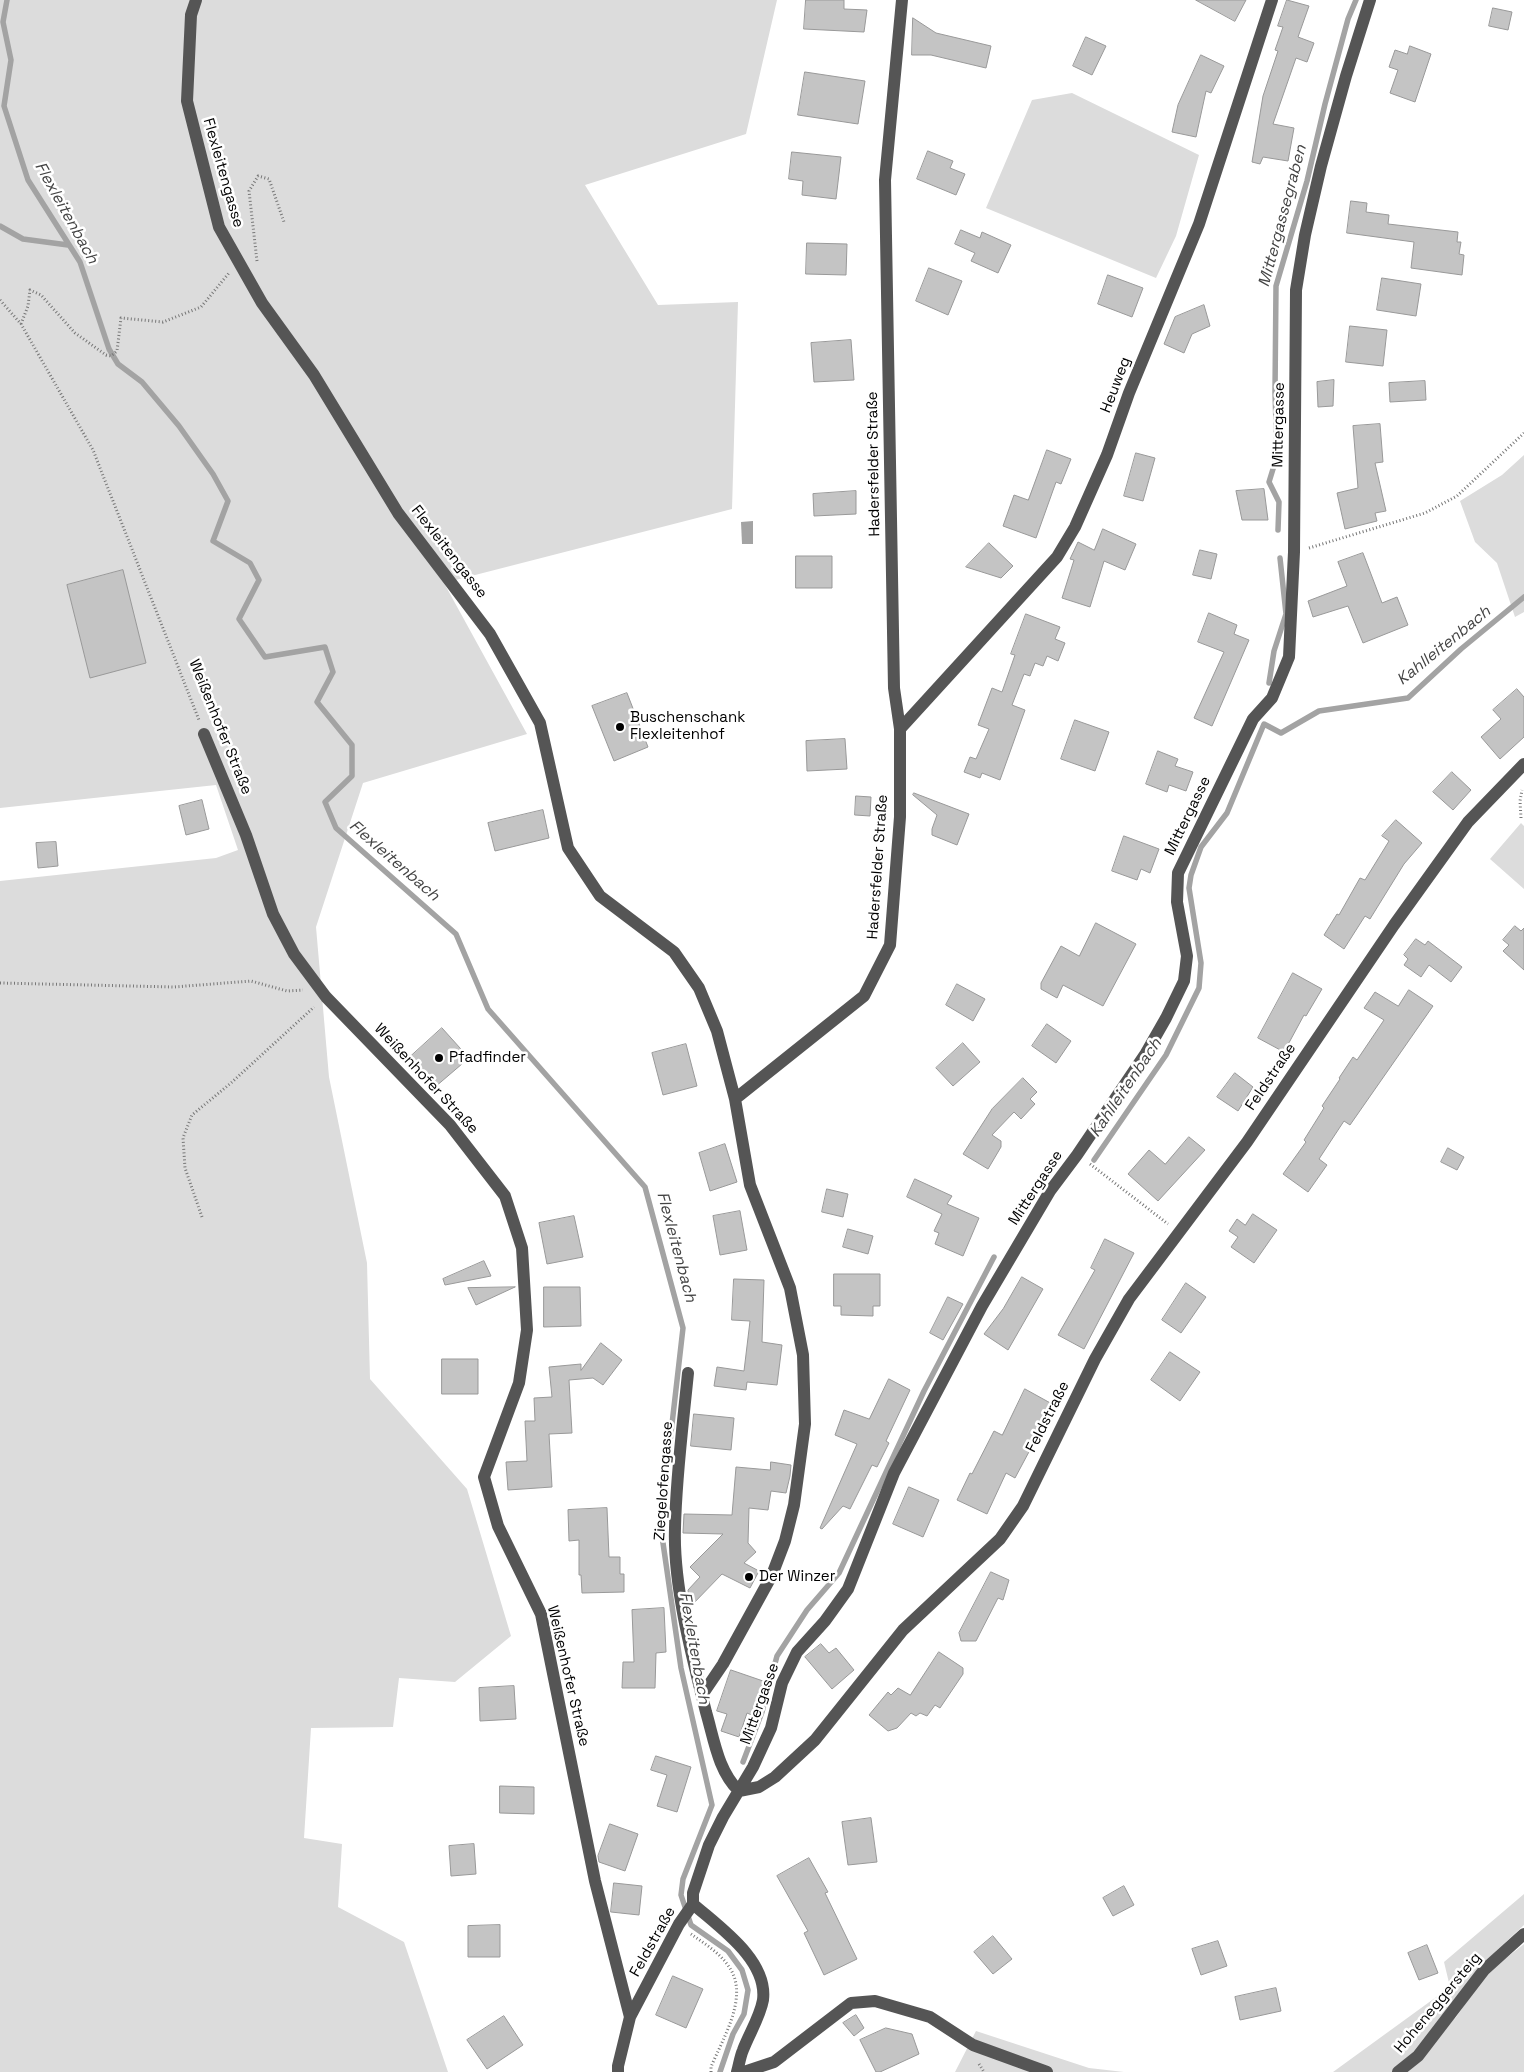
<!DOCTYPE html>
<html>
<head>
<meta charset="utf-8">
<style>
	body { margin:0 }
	canvas { display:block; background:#fff }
</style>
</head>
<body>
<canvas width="1524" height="2072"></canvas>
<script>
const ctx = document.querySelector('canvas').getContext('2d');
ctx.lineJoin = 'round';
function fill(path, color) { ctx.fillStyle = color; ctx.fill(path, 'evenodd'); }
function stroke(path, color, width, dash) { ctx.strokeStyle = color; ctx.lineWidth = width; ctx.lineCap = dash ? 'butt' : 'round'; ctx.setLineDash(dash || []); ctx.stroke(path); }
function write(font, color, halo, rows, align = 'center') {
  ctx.font = font + ' "Space Grotesk",sans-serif'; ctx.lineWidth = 5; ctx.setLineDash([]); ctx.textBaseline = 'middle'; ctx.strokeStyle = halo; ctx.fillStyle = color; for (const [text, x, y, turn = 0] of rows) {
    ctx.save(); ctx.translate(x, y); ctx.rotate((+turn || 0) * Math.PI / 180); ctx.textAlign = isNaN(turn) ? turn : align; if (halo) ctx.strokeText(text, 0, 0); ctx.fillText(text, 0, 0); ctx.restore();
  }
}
fill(new Path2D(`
	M 0,0 L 777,0 L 746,134 L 585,185 L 658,305 L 738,302 L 732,509 L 444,583 L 527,734 L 363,783 L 316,927 L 329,1077 L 367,1263 L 370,1379 L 467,1489 L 511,1636 L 455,1682 L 399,1678 L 393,1727 L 311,1728 L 304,1838 L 342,1844 L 338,1907 L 404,1942 L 448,2072 L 0,2072 L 0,881 L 216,858 L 238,850 L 216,785 L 0,808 Z
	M 1072,93 L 1199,155 L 1176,236 L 1156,278 L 986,208 L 1032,100 Z
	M 1524,455 L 1524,612 L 1515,617 L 1497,563 L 1475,542 L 1460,501 L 1502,475 Z
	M 1521,823 L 1524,826 L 1524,889 L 1490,859 Z
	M 1524,1894 L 1524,1925 L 1480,1966 L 1454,2020 L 1487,1973 L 1524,1944 L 1524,2072 L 1333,2072 L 1450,1987 L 1444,1962 Z
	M 976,2031 L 1089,2068 L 1124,2072 L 955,2072 Z`), '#dcdcdc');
fill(new Path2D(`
	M 753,521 L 753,544 L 742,544 L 741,522 Z`), '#a3a3a3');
stroke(new Path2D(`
	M 7,0 L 3,22 L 11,60 L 4,106 L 28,180 L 80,262 L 109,349 L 118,364 L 142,382 L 179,426 L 213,474 L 228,501 L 213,541 L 250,563 L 259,580 L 239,619 L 265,657 L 325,647 L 333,672 L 317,702 L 352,745 L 352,776 L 325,802 L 336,828 L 456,934 L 488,1009 L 645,1187 L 683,1328 L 668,1459 L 662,1536 L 681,1668 L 712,1805 L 683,1879 L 681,1895 L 691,1925 L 728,1951 L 742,1970 L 748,1990 L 744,2014 L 733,2034 L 720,2072
	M 0,226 L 23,239 L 68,245
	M 1278,530 L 1279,502 L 1269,482 L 1277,456 L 1275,392 L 1276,286 L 1307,181 L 1325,104 L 1348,19 L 1356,0
	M 1269,683 L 1274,651 L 1286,614 L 1280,558
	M 1094,1160 L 1166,1055 L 1199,988 L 1201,963 L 1189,888 L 1191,875 L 1201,847 L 1227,813 L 1264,724 L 1281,733 L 1319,711 L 1408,698 L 1461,649 L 1524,597
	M 743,1762 L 762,1712 L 777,1656 L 807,1610 L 839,1573 L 924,1391 L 994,1257`), '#a3a3a3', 5.5);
const building = new Path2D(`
	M 806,0 L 844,0 L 844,9 L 867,10 L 864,32 L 804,29 Z
	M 1196,0 L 1246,0 L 1235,21 Z
	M 1287,0 L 1309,6 L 1298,37 L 1314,43 L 1307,62 L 1296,58 L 1273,124 L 1294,128 L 1288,161 L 1263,157 L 1260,164 L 1252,162 L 1263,96 L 1278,51 L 1275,50 L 1283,27 L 1278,26 Z
	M 1493,8 L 1512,12 L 1508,30 L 1489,26 Z
	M 913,18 L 936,33 L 991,46 L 986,68 L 931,55 L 912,55 Z
	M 1086,37 L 1106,46 L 1092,75 L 1073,66 Z
	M 1410,46 L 1431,54 L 1415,102 L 1390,93 L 1398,70 L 1389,67 L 1395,50 L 1407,54 Z
	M 1201,55 L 1224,66 L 1211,93 L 1206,91 L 1196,137 L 1172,132 L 1178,105 Z
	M 805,72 L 865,81 L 858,124 L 798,115 Z
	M 928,151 L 953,161 L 950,168 L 965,174 L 956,195 L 917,179 Z
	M 792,152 L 841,157 L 836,199 L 802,195 L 803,181 L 789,179 Z
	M 1351,201 L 1367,203 L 1366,212 L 1389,215 L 1388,224 L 1458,232 L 1457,242 L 1461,242 L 1459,254 L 1464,255 L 1462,275 L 1411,268 L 1414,242 L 1347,233 Z
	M 961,230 L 980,238 L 982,232 L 1011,245 L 998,273 L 971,261 L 975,253 L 955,244 Z
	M 807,243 L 847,244 L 846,275 L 806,274 Z
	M 929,268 L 962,281 L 948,315 L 916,301 Z
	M 1108,275 L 1143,288 L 1132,317 L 1098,304 Z
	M 1382,278 L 1421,284 L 1416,316 L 1377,310 Z
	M 1204,305 L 1210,326 L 1192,334 L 1184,353 L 1164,344 L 1175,317 Z
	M 1350,326 L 1387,330 L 1383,366 L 1346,362 Z
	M 851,340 L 854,380 L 814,382 L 811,343 Z
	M 1334,380 L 1333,406 L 1318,407 L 1317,382 Z
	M 1425,381 L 1426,400 L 1390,402 L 1389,383 Z
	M 1380,424 L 1383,462 L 1375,463 L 1386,511 L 1375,513 L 1377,521 L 1345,529 L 1337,493 L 1358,488 L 1353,426 Z
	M 1047,450 L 1071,459 L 1061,484 L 1056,482 L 1036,538 L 1003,526 L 1014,495 L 1028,500 Z
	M 1136,453 L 1155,458 L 1143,501 L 1124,496 Z
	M 1264,489 L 1268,520 L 1242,520 L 1236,491 Z
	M 856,491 L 856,514 L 814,516 L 813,494 Z
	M 1103,529 L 1136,544 L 1125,570 L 1104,561 L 1090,607 L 1062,598 L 1074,560 L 1070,559 L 1078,542 L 1094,550 Z
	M 989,543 L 1013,566 L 1001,578 L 966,567 Z
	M 1200,550 L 1217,554 L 1211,579 L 1193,575 Z
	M 1363,553 L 1382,603 L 1397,597 L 1408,625 L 1363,643 L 1348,606 L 1313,617 L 1308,601 L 1347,586 L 1338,562 Z
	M 796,556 L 832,556 L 832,588 L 796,588 Z
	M 123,570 L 146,663 L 90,678 L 67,585 Z
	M 1209,613 L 1237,625 L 1234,634 L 1249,640 L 1212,726 L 1194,718 L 1224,652 L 1198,642 Z
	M 1026,614 L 1060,627 L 1055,639 L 1065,643 L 1058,661 L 1047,656 L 1043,666 L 1035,663 L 1030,676 L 1024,674 L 1012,705 L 1025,710 L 1000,780 L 982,773 L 980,778 L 964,772 L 970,757 L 976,759 L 989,729 L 978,725 L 992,688 L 1002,692 L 1015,655 L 1011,654 Z
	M 1517,689 L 1524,697 L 1524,737 L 1500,759 L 1481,737 L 1501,719 L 1493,710 Z
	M 627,693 L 648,747 L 614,761 L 592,706 Z
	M 1075,720 L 1109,732 L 1095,771 L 1061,759 Z
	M 845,739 L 847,769 L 807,771 L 806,741 Z
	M 1158,751 L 1178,759 L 1175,766 L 1193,772 L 1186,791 L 1169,785 L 1167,792 L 1146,784 Z
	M 1452,772 L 1471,790 L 1453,810 L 1433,792 Z
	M 914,793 L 969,814 L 957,845 L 932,835 L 932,829 L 937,815 L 913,795 Z
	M 856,796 L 871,797 L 870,816 L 855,815 Z
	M 202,800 L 209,829 L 186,835 L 179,806 Z
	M 543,810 L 549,838 L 495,851 L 488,823 Z
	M 1396,820 L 1422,843 L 1404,864 L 1370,919 L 1365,916 L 1344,949 L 1324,935 L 1337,914 L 1339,915 L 1360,878 L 1365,880 L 1389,841 L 1382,836 Z
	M 1124,836 L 1159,849 L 1150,873 L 1141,869 L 1137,880 L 1112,871 Z
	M 56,842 L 58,866 L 38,868 L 36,843 Z
	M 1096,923 L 1136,944 L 1103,1006 L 1063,985 L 1057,998 L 1041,989 L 1041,983 L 1061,946 L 1079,956 Z
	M 1515,926 L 1521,931 L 1524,928 L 1524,970 L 1503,951 L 1509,945 L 1503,940 Z
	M 1416,939 L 1425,945 L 1428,941 L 1462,967 L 1451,982 L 1429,965 L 1421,977 L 1404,965 L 1408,959 L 1404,955 Z
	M 1293,973 L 1322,989 L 1306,1016 L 1304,1015 L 1284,1052 L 1258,1038 Z
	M 957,984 L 985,999 L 973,1021 L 946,1005 Z
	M 1409,990 L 1433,1006 L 1350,1125 L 1344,1121 L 1319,1159 L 1327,1165 L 1308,1192 L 1283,1174 L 1306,1142 L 1304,1140 L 1324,1108 L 1322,1106 L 1340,1079 L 1339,1078 L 1353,1057 L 1357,1060 L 1384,1020 L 1364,1008 L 1375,992 L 1398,1006 Z
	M 1047,1024 L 1071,1041 L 1056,1063 L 1032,1046 Z
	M 442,1028 L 469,1058 L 435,1087 L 409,1058 Z
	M 963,1043 L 980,1062 L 953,1086 L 936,1068 Z
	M 686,1044 L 697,1086 L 663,1095 L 652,1053 Z
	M 1235,1073 L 1253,1087 L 1238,1111 L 1217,1097 Z
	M 1023,1078 L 1037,1092 L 1030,1099 L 1035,1104 L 1021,1119 L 1014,1112 L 992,1135 L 1001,1141 L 1001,1147 L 988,1169 L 963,1154 L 992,1109 Z
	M 1189,1137 L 1205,1150 L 1158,1201 L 1128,1174 L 1149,1150 L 1165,1164 Z
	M 725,1144 L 737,1182 L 710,1191 L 699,1153 Z
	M 1448,1148 L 1464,1157 L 1457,1170 L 1441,1162 Z
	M 915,1179 L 952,1196 L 947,1204 L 979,1218 L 963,1256 L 935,1244 L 939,1233 L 934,1231 L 942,1214 L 907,1197 Z
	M 827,1189 L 848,1194 L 843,1217 L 822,1212 Z
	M 740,1211 L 747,1250 L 720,1255 L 713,1216 Z
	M 1253,1214 L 1277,1230 L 1254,1263 L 1231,1247 L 1238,1237 L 1229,1231 L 1237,1219 L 1245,1225 Z
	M 574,1216 L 583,1257 L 547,1264 L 539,1223 Z
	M 848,1229 L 873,1236 L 868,1254 L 843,1247 Z
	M 1105,1239 L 1134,1253 L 1084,1349 L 1058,1335 L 1095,1270 L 1091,1268 Z
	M 484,1261 L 491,1276 L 445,1285 L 443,1279 Z
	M 834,1274 L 880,1274 L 880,1306 L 873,1306 L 873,1316 L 841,1315 L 841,1306 L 834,1306 Z
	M 1022,1277 L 1043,1289 L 1008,1350 L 984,1334 L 1003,1309 Z
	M 734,1279 L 764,1280 L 762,1342 L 782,1345 L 777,1385 L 747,1382 L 746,1390 L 714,1386 L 717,1367 L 744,1371 L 750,1321 L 732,1320 Z
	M 1186,1283 L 1206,1297 L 1181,1333 L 1162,1320 Z
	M 515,1287 L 476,1305 L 468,1288 Z
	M 544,1287 L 580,1287 L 581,1326 L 544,1327 Z
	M 948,1297 L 963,1304 L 943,1340 L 930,1333 Z
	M 601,1343 L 622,1360 L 603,1385 L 593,1378 L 569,1380 L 572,1433 L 549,1434 L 552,1487 L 508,1490 L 506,1462 L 527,1461 L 525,1421 L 535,1421 L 534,1398 L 552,1397 L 549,1367 L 581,1364 L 581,1370 Z
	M 1170,1352 L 1200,1372 L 1180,1401 L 1151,1380 Z
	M 442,1359 L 478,1359 L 478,1394 L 442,1394 Z
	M 889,1379 L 910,1390 L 886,1441 L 889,1443 L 877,1467 L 872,1465 L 850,1509 L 843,1506 L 822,1529 L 820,1528 L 857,1444 L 835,1435 L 844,1410 L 869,1419 Z
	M 1025,1389 L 1054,1405 L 1015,1478 L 1006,1473 L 987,1514 L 957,1500 L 970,1473 L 972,1474 L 994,1431 L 1002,1435 Z
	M 694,1414 L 734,1418 L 731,1450 L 691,1446 Z
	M 771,1462 L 791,1465 L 790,1476 L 786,1493 L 771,1491 L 768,1510 L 749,1508 L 748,1543 L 756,1552 L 744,1563 L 759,1571 L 750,1588 L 722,1574 L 690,1607 L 688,1590 L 700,1577 L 690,1567 L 723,1534 L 683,1533 L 684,1514 L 732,1515 L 736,1467 L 770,1470 Z
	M 909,1487 L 939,1500 L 923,1537 L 893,1524 Z
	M 607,1508 L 609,1557 L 620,1557 L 620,1574 L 624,1574 L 624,1592 L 582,1593 L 581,1575 L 579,1575 L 579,1540 L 569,1541 L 568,1510 Z
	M 991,1572 L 1009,1580 L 1003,1600 L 998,1598 L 976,1641 L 961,1641 L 959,1633 Z
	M 664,1608 L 666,1652 L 656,1653 L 655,1688 L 622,1688 L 623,1662 L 634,1662 L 632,1610 Z
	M 821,1644 L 829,1653 L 836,1648 L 854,1670 L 832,1689 L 805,1657 Z
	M 939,1652 L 963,1668 L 963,1674 L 940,1708 L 935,1705 L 927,1716 L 920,1713 L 916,1716 L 911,1713 L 897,1728 L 888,1731 L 869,1715 L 888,1692 L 891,1695 L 898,1688 L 910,1695 Z
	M 731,1670 L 766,1682 L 754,1716 L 747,1713 L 739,1737 L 721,1731 L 727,1714 L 717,1711 Z
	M 514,1686 L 516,1719 L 480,1721 L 479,1688 Z
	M 656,1756 L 691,1767 L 677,1812 L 657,1806 L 667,1775 L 651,1770 Z
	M 500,1786 L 534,1787 L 534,1814 L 500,1813 Z
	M 871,1818 L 877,1862 L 848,1865 L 842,1822 Z
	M 610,1824 L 638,1834 L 625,1871 L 599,1862 L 598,1856 Z
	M 474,1844 L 476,1874 L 451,1876 L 449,1846 Z
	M 809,1858 L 828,1892 L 825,1893 L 857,1959 L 824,1975 L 804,1933 L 808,1931 L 777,1876 Z
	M 614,1883 L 642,1886 L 639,1915 L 611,1912 Z
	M 1124,1886 L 1134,1905 L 1113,1916 L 1103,1898 Z
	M 500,1925 L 500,1957 L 468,1957 L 468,1926 Z
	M 993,1936 L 1012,1959 L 993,1974 L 974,1952 Z
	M 1218,1941 L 1227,1966 L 1201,1975 L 1192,1949 Z
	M 1427,1945 L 1438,1973 L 1419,1980 L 1408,1953 Z
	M 673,1976 L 703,1989 L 686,2028 L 656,2015 Z
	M 1276,1988 L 1281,2011 L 1240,2020 L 1235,1997 Z
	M 856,2015 L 864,2028 L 854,2036 L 843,2023 Z
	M 504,2016 L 523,2045 L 487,2069 L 467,2040 Z
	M 886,2028 L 912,2034 L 919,2054 L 880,2072 L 876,2072 L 860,2040 Z`);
fill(building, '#c4c4c4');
stroke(building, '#999', 1);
stroke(new Path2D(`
	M 257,261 L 249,191 L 258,176 L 269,179 L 284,222
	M 0,300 L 21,324 L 93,450 L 199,720
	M 21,324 L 28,306 L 30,290 L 41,295 L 75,333 L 106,355 L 111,356 L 117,351 L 121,318 L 163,322 L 201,307 L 229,273
	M 1309,548 L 1425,513 L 1457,496 L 1524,433
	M 1521,818 L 1520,801 L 1522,790
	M 0,983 L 174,987 L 251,981 L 287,991 L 303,990
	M 1090,1164 L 1168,1224
	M 202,1217 L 185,1168 L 183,1138 L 192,1115 L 231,1083 L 314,1007
	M 691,1934 C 705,1944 722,1954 731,1970 C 748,1999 722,2040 711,2067 L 711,2072
	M 979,2064 L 984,2072`), '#777', 3, [1, 2.5]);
stroke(new Path2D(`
	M 196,0 L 191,15 L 187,101 L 219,227 L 262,303 L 314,375 L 398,513 L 490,634 L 540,723 L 568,848 L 600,896 L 674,952 L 699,988 L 717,1031 L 735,1099
	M 900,729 L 1057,557 L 1075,527 L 1107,455 L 1129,393 L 1199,224 L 1272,0
	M 204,734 L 246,835 L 273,914 L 294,954 L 326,997 L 450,1125 L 505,1196 L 522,1248 L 527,1330 L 519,1383 L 484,1477 L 498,1526 L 541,1614 L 595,1881 L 630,2017
	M 688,1373 C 683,1424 676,1476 675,1528 C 673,1585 692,1657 706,1712 C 714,1739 718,1771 739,1791
	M 702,1695 L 723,1664 L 772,1575 L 785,1541 L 794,1505 L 805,1424 L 803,1355 L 790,1288 L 750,1185 L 735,1099 L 864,996 L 890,945 L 900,817 L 900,729 L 894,688 L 885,180 L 902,0
	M 739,1791 L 759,1787 L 775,1777 L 815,1740 L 903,1630 L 1000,1539 L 1023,1506 L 1095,1359 L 1129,1299 L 1247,1142 L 1394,925 L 1468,822 L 1524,764
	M 693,1904 C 719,1927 768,1960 763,2000 C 760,2017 749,2034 743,2050 C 740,2057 739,2065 737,2072
	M 618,2072 L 618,2066 L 630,2017 L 679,1924 L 693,1904 L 693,1893 L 709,1845 L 723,1817 L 753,1767 L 771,1728 L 782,1683 L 797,1652 L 825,1621 L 848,1589 L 894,1473 L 982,1306 L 1050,1191 L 1077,1155 L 1146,1053 L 1166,1018 L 1184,981 L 1187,956 L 1177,902 L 1178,873 L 1253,719 L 1272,698 L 1289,657 L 1294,552 L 1296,290 L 1305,235 L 1321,166 L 1346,76 L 1370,0
	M 744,2072 L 774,2062 L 851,2003 L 875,2001 L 930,2017 L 973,2045 L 1047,2072
	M 1398,2072 L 1418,2056 L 1484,1970 L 1524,1934`), '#555', 12);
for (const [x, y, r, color] of [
	[620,727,5,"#000"],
	[439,1058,5,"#000"],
	[749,1577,5,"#000"]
]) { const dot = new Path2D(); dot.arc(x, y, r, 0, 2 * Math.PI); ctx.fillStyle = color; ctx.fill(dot); stroke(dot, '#fff', 2); }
write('15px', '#000', '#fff', [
	["Flexleitengasse",223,173,74],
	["Heuweg",1116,385,-69],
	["Mittergasse",1279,425,-89],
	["Hadersfelder Straße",874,464,-91],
	["Flexleitengasse",449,552,52],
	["Weißenhofer Straße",220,727,68],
	["Mittergasse",1188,816,-64],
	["Hadersfelder Straße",878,867,-86],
	["Feldstraße",1271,1077,-56],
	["Weißenhofer Straße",426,1079,47],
	["Mittergasse",1036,1188,-57],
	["Feldstraße",1048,1417,-63],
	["Ziegelofengasse",664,1481,-86],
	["Weißenhofer Straße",568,1676,77],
	["Mittergasse",760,1704,-70],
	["Feldstraße",653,1942,-61],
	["Hoheneggersteig",1438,2003,-50]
]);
write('15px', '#000', '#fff', [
	["Buschenschank",630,718],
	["Flexleitenhof",630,735],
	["Pfadfinder",449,1058],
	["Der Winzer",759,1577]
], 'left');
write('italic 16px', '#444', '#fff', [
	["Flexleitenbach",66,213,61],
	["Mittergassegraben",1283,216,-75],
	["Kahlleitenbach",1444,646,-39],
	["Flexleitenbach",394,861,41],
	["Kahlleitenbach",1126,1088,-56],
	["Flexleitenbach",676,1247,75],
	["Flexleitenbach",694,1648,80]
]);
</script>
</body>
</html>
